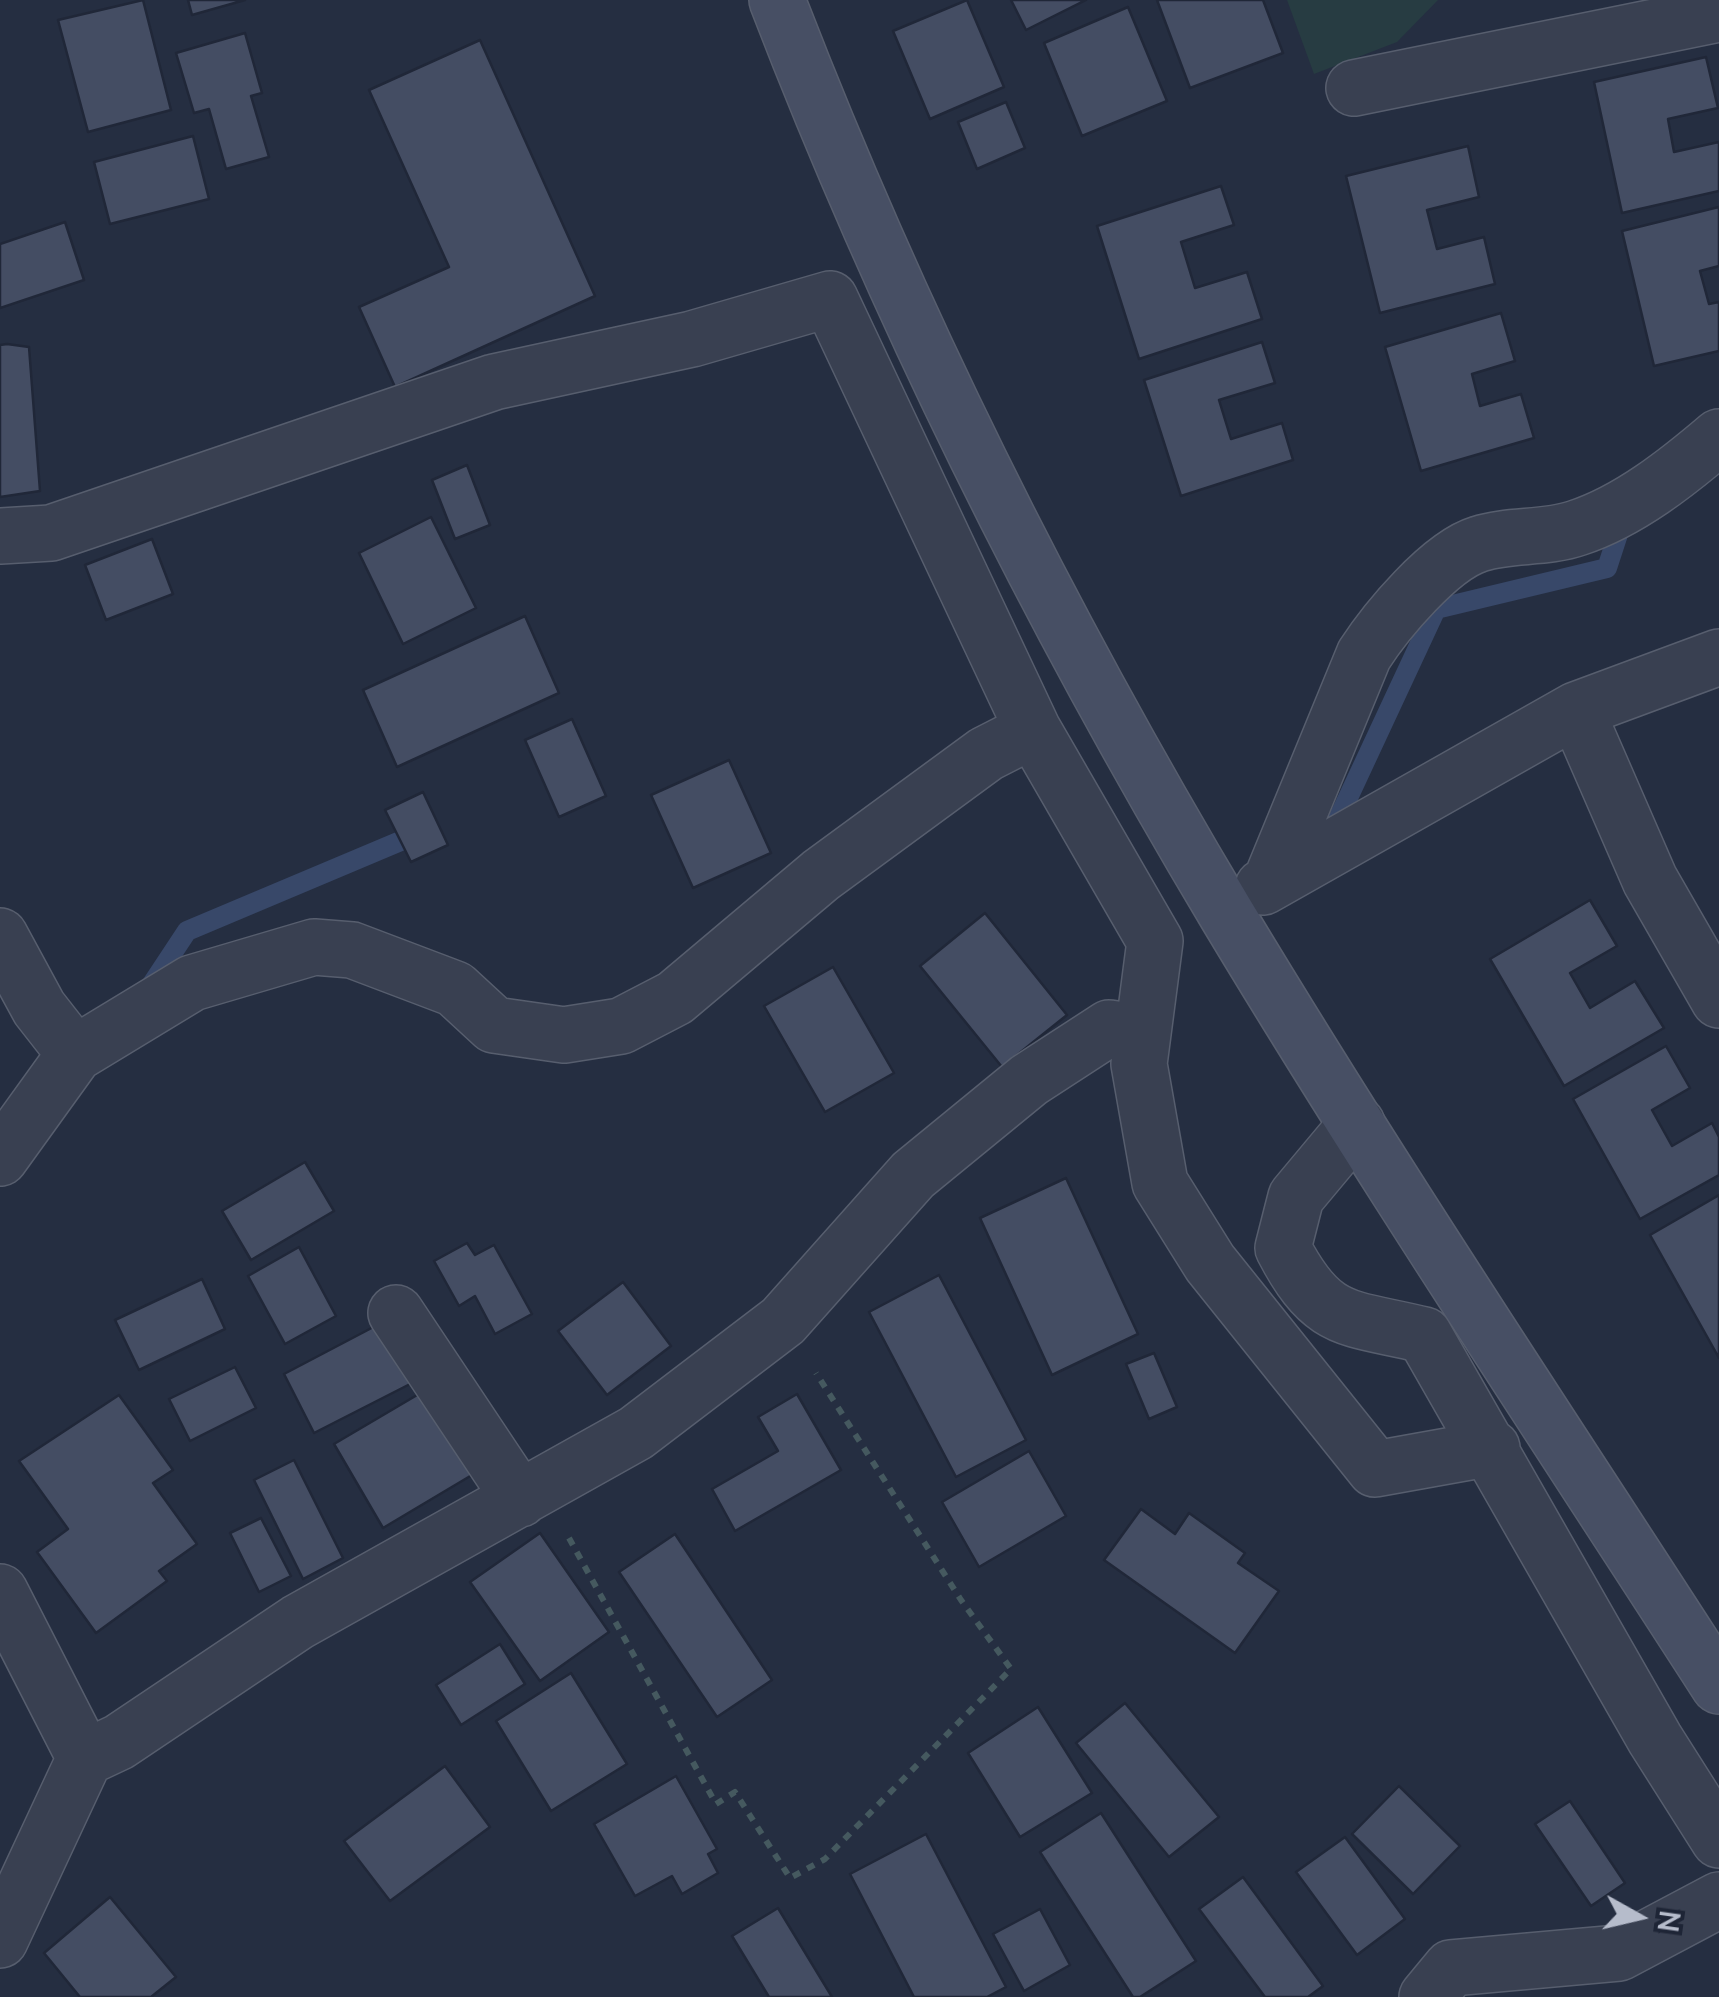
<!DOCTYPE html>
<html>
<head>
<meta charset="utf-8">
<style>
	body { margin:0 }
	#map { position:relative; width:1719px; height:1997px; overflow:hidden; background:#252e41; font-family:Mulish,sans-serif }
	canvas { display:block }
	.north { position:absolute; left:1589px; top:1867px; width:100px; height:100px; -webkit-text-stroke:8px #1e2536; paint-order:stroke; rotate:98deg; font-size:28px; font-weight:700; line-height:40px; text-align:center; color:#b6bccb }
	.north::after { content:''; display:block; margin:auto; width:35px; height:45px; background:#b6bccb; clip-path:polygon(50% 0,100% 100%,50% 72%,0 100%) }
</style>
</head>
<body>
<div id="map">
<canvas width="1719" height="1997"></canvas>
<div class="north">N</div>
</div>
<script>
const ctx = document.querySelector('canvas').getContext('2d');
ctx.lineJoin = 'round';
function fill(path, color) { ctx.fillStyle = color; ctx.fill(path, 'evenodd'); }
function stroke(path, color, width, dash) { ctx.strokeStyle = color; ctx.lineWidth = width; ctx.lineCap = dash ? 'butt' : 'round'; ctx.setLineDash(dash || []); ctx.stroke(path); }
fill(new Path2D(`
	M 1287,0 L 1438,0 L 1397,42 L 1314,74 Z`), '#273c42');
stroke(new Path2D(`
	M 1333,830 L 1436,609 L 1607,568 L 1623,519
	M 148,990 L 187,931 L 422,832`), '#384869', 20);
const building = new Path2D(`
	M 143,0 L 171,110 L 88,132 L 58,20 Z
	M 188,0 L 245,0 L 192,15 Z
	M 967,0 L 1004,87 L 930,119 L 893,31 Z
	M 1011,0 L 1086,0 L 1026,30 Z
	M 1157,0 L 1263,0 L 1283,53 L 1190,88 Z
	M 1128,7 L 1167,101 L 1082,136 L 1044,43 Z
	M 245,33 L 262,93 L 251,96 L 269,157 L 226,169 L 209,109 L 194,113 L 176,53 Z
	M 480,40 L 595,296 L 395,387 L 359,307 L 449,267 L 369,90 Z
	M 1706,57 L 1718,108 L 1668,119 L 1674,152 L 1719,142 L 1719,191 L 1622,213 L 1594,82 Z
	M 1006,102 L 1025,148 L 977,169 L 958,122 Z
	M 193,136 L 209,199 L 110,224 L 94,162 Z
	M 1468,146 L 1479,197 L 1427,210 L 1437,249 L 1484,237 L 1495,284 L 1380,313 L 1346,176 Z
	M 1221,186 L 1234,225 L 1181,242 L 1195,288 L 1247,272 L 1262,319 L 1139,359 L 1097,226 Z
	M 1719,207 L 1719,266 L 1700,271 L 1709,304 L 1719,302 L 1719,351 L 1654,366 L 1622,231 Z
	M 65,222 L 84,280 L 0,308 L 0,244 Z
	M 1501,313 L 1515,361 L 1472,374 L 1480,406 L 1521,394 L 1534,438 L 1421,471 L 1385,347 Z
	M 1262,342 L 1275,383 L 1219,400 L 1231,439 L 1282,423 L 1293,460 L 1181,496 L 1144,380 Z
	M 7,344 L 29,347 L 40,491 L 0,497 L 0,345 Z
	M 467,465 L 490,525 L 455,539 L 432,480 Z
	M 431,517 L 476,608 L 403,644 L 359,553 Z
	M 152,539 L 173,594 L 106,620 L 85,565 Z
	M 525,616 L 559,693 L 397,767 L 363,690 Z
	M 572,719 L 606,796 L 559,817 L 525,740 Z
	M 729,760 L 771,853 L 693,888 L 651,795 Z
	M 423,792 L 448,845 L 411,862 L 385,810 Z
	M 1590,900 L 1617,946 L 1570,973 L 1590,1008 L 1635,981 L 1664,1028 L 1564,1086 L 1490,959 Z
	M 985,913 L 1067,1015 L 1002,1067 L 920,966 Z
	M 833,967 L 894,1073 L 825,1112 L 764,1006 Z
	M 1666,1046 L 1690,1088 L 1652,1110 L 1672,1146 L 1712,1123 L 1719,1137 L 1719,1175 L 1640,1219 L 1573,1099 Z
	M 305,1162 L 334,1211 L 251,1260 L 222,1211 Z
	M 1066,1178 L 1138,1334 L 1052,1375 L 980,1218 Z
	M 1719,1195 L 1719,1358 L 1650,1235 Z
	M 467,1243 L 475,1255 L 494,1245 L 532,1314 L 495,1334 L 475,1296 L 459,1306 L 434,1261 Z
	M 299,1247 L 336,1316 L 285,1344 L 248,1276 Z
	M 939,1275 L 1026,1440 L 956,1477 L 869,1312 Z
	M 202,1279 L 225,1329 L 139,1370 L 115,1320 Z
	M 623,1282 L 671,1346 L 607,1395 L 558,1331 Z
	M 383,1322 L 414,1382 L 314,1433 L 284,1374 Z
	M 1154,1353 L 1177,1407 L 1149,1419 L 1126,1364 Z
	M 235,1367 L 256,1408 L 190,1441 L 169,1399 Z
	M 429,1388 L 477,1472 L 383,1528 L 334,1444 Z
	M 797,1394 L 841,1470 L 735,1531 L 712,1489 L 778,1451 L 758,1417 Z
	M 119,1395 L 173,1470 L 153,1483 L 197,1544 L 159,1571 L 167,1581 L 96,1633 L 37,1552 L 68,1529 L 19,1461 Z
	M 1029,1451 L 1066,1516 L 979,1567 L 942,1502 Z
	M 294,1460 L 343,1558 L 303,1579 L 254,1480 Z
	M 1141,1509 L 1175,1534 L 1189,1513 L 1245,1553 L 1238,1563 L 1279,1591 L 1235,1653 L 1104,1560 Z
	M 261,1518 L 291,1576 L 259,1592 L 230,1533 Z
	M 540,1533 L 609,1632 L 540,1681 L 470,1582 Z
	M 675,1534 L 772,1680 L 717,1717 L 619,1572 Z
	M 500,1644 L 525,1684 L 461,1725 L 436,1685 Z
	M 571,1673 L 627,1764 L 551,1811 L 496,1721 Z
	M 1125,1703 L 1219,1817 L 1169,1857 L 1076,1743 Z
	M 1038,1707 L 1092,1793 L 1020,1837 L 968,1753 Z
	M 445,1766 L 490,1827 L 390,1901 L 344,1841 Z
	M 676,1776 L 717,1849 L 708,1854 L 718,1873 L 682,1894 L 672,1876 L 635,1896 L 594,1824 Z
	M 1399,1786 L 1460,1846 L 1413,1894 L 1352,1834 Z
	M 1570,1801 L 1625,1883 L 1591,1906 L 1535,1824 Z
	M 1101,1813 L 1196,1961 L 1140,1997 L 1133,1997 L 1040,1852 Z
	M 926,1834 L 1006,1987 L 987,1997 L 914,1997 L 850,1874 Z
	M 1345,1837 L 1405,1919 L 1357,1955 L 1296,1872 Z
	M 1243,1877 L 1323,1986 L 1308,1997 L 1265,1997 L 1199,1909 Z
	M 110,1897 L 176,1977 L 151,1997 L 80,1997 L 44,1953 Z
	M 778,1908 L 832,1997 L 769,1997 L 732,1936 Z
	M 1040,1909 L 1070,1965 L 1024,1991 L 993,1934 Z`);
fill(building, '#444d63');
stroke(building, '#202738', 2.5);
const street = new Path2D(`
	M 1354,88 L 1719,14
	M 0,536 L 51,533 L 494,382 L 692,339 L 830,299 L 1033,730 L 1155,941 L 1139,1064 L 1160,1183 L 1210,1263 L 1375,1469 L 1492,1448
	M 1576,710 L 1650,880 L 1719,1000
	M 1271,881 L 1364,655 C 1386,621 1440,556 1479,544 C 1509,534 1546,539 1577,528 C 1629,511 1678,472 1719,437
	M 1263,887 L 1576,710 L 1719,657
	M 0,936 L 39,1008 L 75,1054
	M 1357,1124 L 1296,1197 L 1283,1248 C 1323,1325 1346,1316 1424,1335 L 1655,1739 L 1719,1840
	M 0,1158 L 75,1054 L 192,983 L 314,947 L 352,950 L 455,989 L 494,1025 L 564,1035 L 621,1026 L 675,998 L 821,875 L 986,754 L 1033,730
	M 396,1313 L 520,1499
	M 0,1592 L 85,1758
	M 0,1940 L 85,1758 L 119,1742 L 298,1622 L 636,1433 L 783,1321 L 913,1175 L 1029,1080 L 1109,1028 L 1143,1033
	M 1427,1997 L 1451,1968 L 1619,1953 L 1719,1900`);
const secondary = new Path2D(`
	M 777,0 C 899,317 1053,624 1227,915 C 1384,1176 1554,1430 1719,1686`);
stroke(street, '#575e6e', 58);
stroke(secondary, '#575e6e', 58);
stroke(new Path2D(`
	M 569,1538 L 716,1804 L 735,1792 L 790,1878 L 825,1859 L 1011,1669 L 961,1600 L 816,1373`), '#45595f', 6, [8, 8]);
stroke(street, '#394051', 55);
stroke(secondary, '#474f64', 55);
</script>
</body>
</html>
